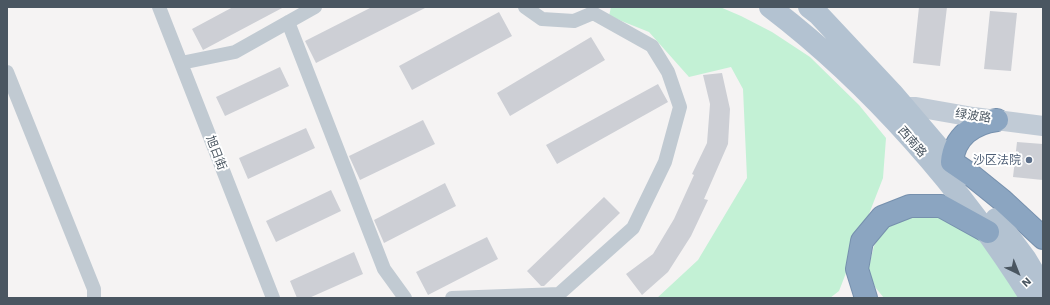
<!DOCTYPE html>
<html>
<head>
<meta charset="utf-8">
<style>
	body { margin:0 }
	#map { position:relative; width:1050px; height:305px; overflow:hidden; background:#f5f3f3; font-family:"Work Sans",sans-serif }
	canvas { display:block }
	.frame { position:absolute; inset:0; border:8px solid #4a5661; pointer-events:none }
	.north { position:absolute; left:998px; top:253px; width:40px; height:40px; -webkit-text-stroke:3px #fff; paint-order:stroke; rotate:137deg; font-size:11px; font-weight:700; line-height:16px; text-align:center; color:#4a5661 }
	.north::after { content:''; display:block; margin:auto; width:14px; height:18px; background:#4a5661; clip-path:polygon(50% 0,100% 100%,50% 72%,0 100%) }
</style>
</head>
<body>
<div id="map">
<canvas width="1050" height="305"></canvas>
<div class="frame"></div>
<div class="north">N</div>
</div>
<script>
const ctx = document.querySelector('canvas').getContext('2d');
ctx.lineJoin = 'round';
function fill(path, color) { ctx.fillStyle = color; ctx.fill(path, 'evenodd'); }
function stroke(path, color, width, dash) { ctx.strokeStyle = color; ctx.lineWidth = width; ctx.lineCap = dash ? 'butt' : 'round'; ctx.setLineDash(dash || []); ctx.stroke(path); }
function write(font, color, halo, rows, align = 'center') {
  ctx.font = font + ' "Work Sans","Noto Sans SC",sans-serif'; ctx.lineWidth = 4; ctx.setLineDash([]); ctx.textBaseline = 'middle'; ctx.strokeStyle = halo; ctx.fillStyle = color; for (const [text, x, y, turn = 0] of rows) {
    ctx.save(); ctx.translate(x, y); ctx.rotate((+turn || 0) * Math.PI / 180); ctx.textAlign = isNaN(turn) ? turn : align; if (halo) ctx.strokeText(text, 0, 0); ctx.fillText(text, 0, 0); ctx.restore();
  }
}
fill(new Path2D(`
	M 611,7 L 720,7 L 741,16 L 772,32 L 810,57 L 859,105 L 886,138 L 883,178 L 839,291 L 830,298 L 657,298 L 698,260 L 747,178 L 743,89 L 731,67 L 689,77 L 649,32 L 609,16 Z
	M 932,213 L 967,230 L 984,244 L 1022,298 L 884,298 L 875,287 L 868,270 L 874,246 L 885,228 L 905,216 Z`), '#c3f1d5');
fill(new Path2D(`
	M 233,7 L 284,7 L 203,50 L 192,29 Z
	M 372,7 L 427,7 L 316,63 L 305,41 Z
	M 919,7 L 947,7 L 940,66 L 913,63 Z
	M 990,11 L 1017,13 L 1011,71 L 984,69 Z
	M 499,12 L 512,36 L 412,90 L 399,66 Z
	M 591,37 L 605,60 L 510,116 L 497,93 Z
	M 280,67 L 289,86 L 225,116 L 216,97 Z
	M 722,73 L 730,109 L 728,144 L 704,199 L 708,200 L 691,236 L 668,272 L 642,295 L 626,274 L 653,254 L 674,219 L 694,175 L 692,174 L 707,143 L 710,104 L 703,75 Z
	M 658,84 L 668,102 L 557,164 L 546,145 Z
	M 423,120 L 435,144 L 360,180 L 349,156 Z
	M 306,128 L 315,148 L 248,179 L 239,158 Z
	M 1017,142 L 1043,144 L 1043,180 L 1013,177 Z
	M 445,183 L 456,206 L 384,243 L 374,220 Z
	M 331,190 L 341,211 L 276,242 L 266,221 Z
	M 604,197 L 620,213 L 544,286 L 541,286 L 527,271 Z
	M 487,237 L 498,259 L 428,295 L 416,272 Z
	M 354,252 L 363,274 L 309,298 L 297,298 L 290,281 Z`), '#cdcfd5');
const highway = new Path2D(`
	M 997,120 C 973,123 954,137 952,162 L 971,175 L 1002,200 L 1043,238
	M 866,298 L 857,269 L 862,241 L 882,217 L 910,206 L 941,206 L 988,232`);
stroke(highway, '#7690ad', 24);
stroke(new Path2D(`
	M 159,7 L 273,298
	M 288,22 L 384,269 L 405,298
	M 181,63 L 235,52 L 315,7
	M 7,72 L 94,289 L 94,298
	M 452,298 L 559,294 L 633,228 L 665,162 L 680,107 L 668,72 L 652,46 L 593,13 L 574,21 L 542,19 L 525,7`), '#c1cad2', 14);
stroke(new Path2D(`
	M 904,107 L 916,107 L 973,117 L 1043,126`), '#c1cbd6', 20);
stroke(new Path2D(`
	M 770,7 C 871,84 964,190 1031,298
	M 809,7 L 818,14 L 892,93 L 962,175
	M 996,219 L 1025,258 L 1043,288`), '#b3c2d1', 22);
stroke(highway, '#8ba5c1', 22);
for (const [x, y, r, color] of [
	[1029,160,4,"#5c6f8a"]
]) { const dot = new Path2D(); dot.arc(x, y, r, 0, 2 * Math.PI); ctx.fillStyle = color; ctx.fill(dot); stroke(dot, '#fff', 1.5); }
write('12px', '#4a5661', '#fff', [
	["绿波路",973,116,8],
	["西南路",912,142,49],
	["旭日街",216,153,69]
]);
write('12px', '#4e5e75', '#fff', [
	["沙区法院",1021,160]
], 'right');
</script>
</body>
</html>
